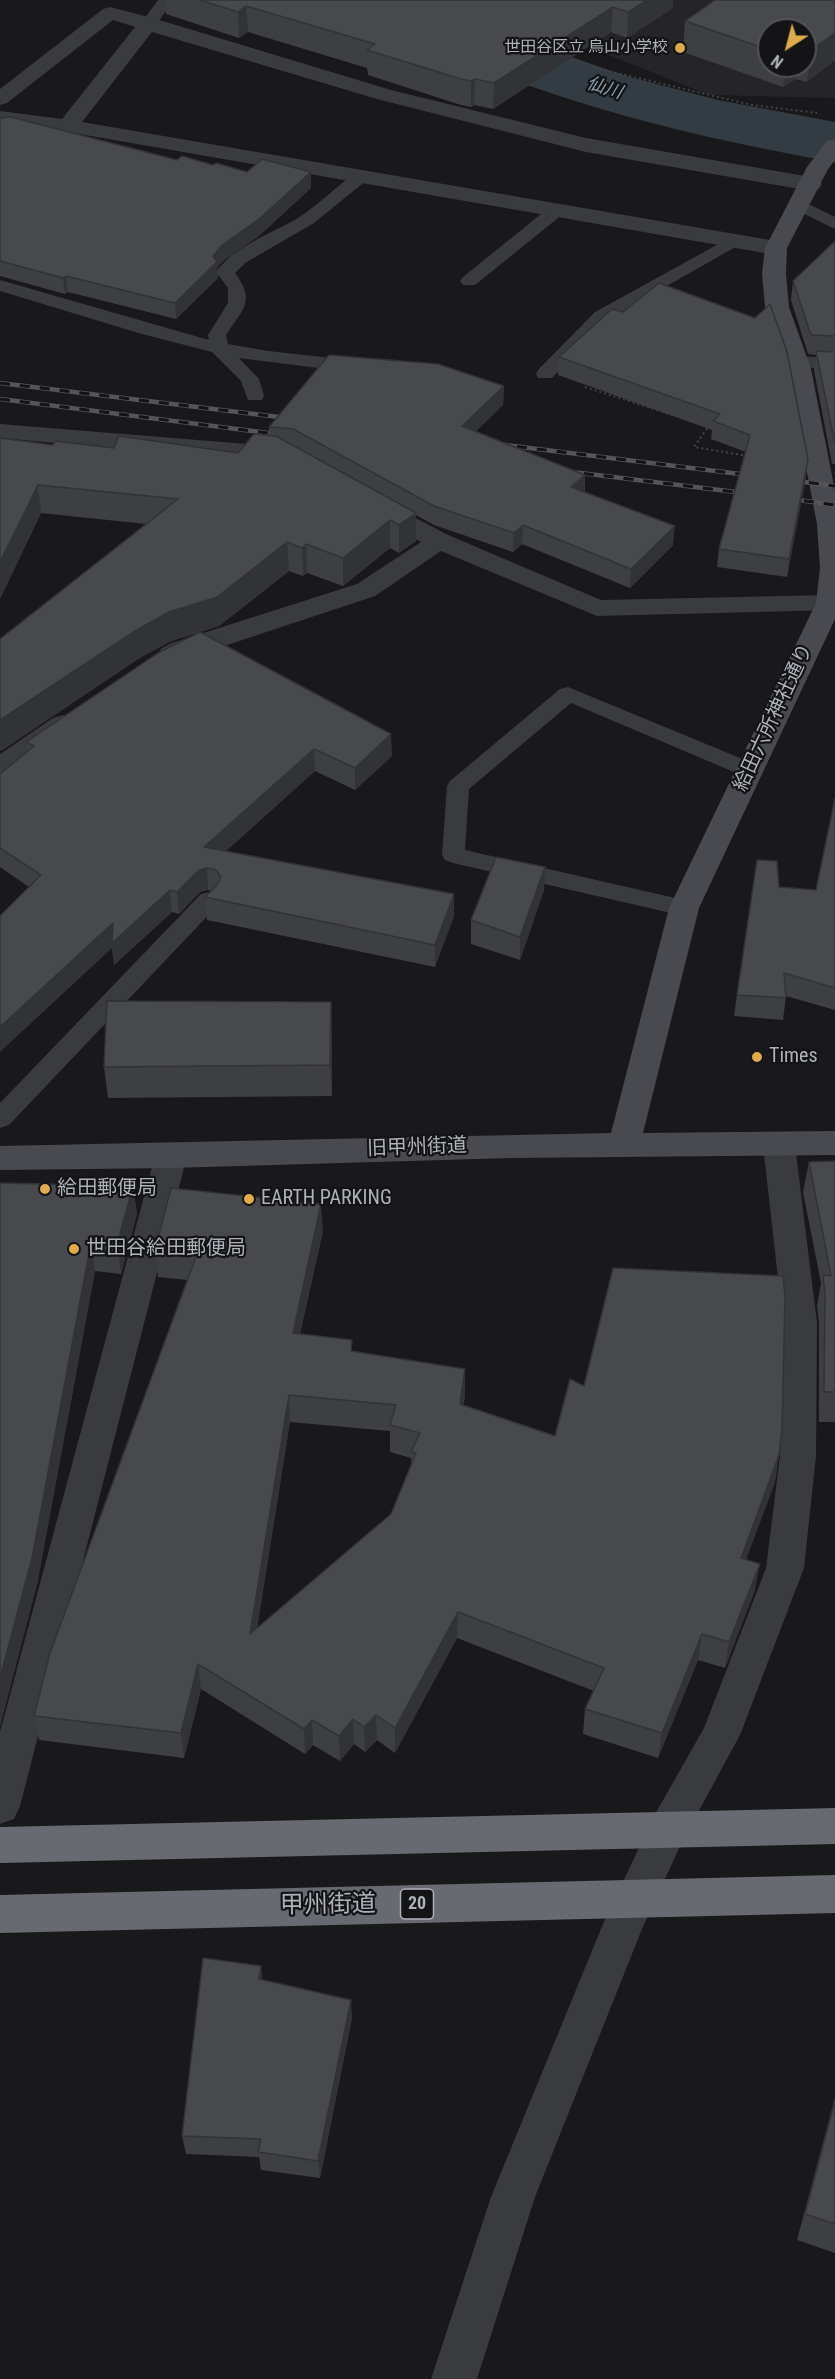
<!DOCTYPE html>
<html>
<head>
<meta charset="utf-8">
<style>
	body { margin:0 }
	#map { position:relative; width:835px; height:2379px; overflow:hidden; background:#19191b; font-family:"Roboto Condensed",sans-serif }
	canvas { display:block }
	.north { position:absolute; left:757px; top:18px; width:60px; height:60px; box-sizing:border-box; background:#141416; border:2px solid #515357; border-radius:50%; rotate:216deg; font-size:16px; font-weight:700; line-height:24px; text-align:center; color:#adb1b9 }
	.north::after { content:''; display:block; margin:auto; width:21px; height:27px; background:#deab4d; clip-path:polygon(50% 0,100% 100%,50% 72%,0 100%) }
</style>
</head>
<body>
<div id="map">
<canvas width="835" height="2379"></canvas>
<div class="north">N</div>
</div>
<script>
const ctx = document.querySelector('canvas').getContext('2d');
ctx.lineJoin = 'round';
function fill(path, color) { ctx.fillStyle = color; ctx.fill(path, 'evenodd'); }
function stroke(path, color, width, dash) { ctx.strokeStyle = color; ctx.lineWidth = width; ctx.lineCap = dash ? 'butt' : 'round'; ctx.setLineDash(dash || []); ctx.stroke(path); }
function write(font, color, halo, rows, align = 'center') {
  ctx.font = font + ' "Roboto Condensed","Noto Sans JP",sans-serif'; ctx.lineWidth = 4.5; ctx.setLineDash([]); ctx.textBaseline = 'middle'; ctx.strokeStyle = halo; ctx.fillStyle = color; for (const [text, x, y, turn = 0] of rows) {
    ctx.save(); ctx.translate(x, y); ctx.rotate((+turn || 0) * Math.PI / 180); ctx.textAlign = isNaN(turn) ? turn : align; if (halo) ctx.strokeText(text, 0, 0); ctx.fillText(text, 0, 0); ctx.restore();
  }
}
fill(new Path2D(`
	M 471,0 L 835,0 L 835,98 L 709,95 ZM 769,30 L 805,30 L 805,66 L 769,66 Z`), '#252528');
fill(new Path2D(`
	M 353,0 L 432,0 L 514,37 L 626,76 L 718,100 L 835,122 L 835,162 C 697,138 562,105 434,48 C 407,36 370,24 353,0 Z`), '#343c43');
stroke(new Path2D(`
	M 567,58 L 587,66 L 752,105 L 817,113
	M 585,387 L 672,415
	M 705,426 L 708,427 L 694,447 L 748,456`), '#414246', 2, [2, 3]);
fill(new Path2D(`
	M 158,0 L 174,0 L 155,26 L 143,26 L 141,23 Z
	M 361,171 L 367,172 L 370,176 L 367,180 L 314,223 L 245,263 L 235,273 C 256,301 243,309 226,335 L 228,344 L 268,351 L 358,361 L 365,363 L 367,367 L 365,371 L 358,373 L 239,358 L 259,379 L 264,396 L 262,400 L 248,400 L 241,381 L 212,352 L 142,334 L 0,291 L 0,280 L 209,340 L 208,335 L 228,303 L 228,288 L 216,272 C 235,245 274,233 301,216 C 320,203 337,187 355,172 Z
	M 798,199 L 835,217 L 835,229 L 792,208 L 789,204 L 792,200 Z
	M 557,205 L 563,206 L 566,210 L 563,214 L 475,285 L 463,285 L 460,281 L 463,277 L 551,206 Z
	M 733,236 L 739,237 L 742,241 L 739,245 L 607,320 L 552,378 L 538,378 L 536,374 L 538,370 L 595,312 Z
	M 796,356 L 835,358 L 835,370 L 789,366 L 787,362 L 789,358 Z
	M 568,687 L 757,765 L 760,770 L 757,775 L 749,777 L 741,775 L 571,703 L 469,789 L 465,850 L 684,900 L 692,902 L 696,908 L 692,914 L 684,916 L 453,863 L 445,860 L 442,855 L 447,786 L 450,781 L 560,689 Z
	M 209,892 L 217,894 L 221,900 L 217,906 L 9,1125 L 0,1128 L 0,1103 L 201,894 Z`), '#3a3b3f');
fill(new Path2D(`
	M 110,7 L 156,19 L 391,90 L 586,138 L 811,177 L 819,179 L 822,184 L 819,189 L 811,191 L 586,152 L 377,99 L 152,32 L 82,122 L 776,241 L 784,243 L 787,248 L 784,253 L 776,255 L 68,132 L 0,123 L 0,111 L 62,119 L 135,27 L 113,20 L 7,103 L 0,105 L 0,89 L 103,9 Z
	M 0,424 L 284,447 L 293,450 L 297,455 L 293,460 L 284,463 L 0,438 Z
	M 376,499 L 385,502 L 448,535 L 601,600 L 829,595 L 835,596 L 835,610 L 597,616 L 441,551 L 375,596 L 182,660 L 172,662 L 162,660 L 158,654 L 162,648 L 172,643 L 357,584 L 421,542 L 367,512 L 363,507 L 367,502 Z
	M 63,715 L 73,718 L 77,724 L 73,730 L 10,774 L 0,776 L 0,754 L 53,718 Z
	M 779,1133 L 790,1136 L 795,1145 L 817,1323 L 816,1456 L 804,1568 L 740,1735 L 682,1842 L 642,1929 L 535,2197 L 477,2379 L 431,2379 L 491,2197 L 603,1924 L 654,1816 L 704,1728 L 766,1568 L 780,1456 L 783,1323 L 763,1145 L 768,1136 Z
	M 171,1144 L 183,1147 L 187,1156 L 20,1806 L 14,1819 L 0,1824 L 0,1732 L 155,1156 L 159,1147 Z`), '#3a3b3f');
fill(new Path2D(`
	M 835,139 L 835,160 L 828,169 L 787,248 L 786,274 L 789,307 L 811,369 L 835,491 L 835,619 L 699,908 L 643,1133 L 835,1131 L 835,1155 L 511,1158 L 171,1168 L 0,1170 L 0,1146 L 611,1133 L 669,908 L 816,603 L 820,568 L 817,524 L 787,369 L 765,307 L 762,274 L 765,248 L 807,167 L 827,141 Z`), '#494a4f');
fill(new Path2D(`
	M 835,1808 L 835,1844 L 0,1863 L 0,1827 Z
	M 835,1875 L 835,1913 L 0,1933 L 0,1895 Z`), '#676a70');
const rail = new Path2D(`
	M 0,383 L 295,419
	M 0,399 L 284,435
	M 497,444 L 756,476
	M 564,471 L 752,494
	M 789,480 L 835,486
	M 784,498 L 835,505`);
stroke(rail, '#54555a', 4.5);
stroke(rail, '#141416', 3, [10]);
fill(new Path2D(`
	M 165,0 L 673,0 L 673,8 L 627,38 L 611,32 L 493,109 L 474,105 L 471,107 L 461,105 L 368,75 L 367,68 L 248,32 L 239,38 L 166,14 Z
	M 835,0 L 807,82 L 796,79 L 783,87 L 683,52 L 685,21 ZM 769,30 L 805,30 L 805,66 L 769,66 Z
	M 0,118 L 177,160 L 213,165 L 247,172 L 311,188 L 260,235 L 223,261 L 217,268 L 218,278 L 176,319 L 68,292 L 65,294 L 0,276 Z
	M 835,241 L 835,464 L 832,464 L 814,370 L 816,355 L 808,354 L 791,300 L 793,281 Z
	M 612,309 L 806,477 L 787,577 L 717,567 L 719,549 L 746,452 L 711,439 L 712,430 L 558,375 L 559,357 Z
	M 504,386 L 503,405 L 476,431 L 585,475 L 585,492 L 673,545 L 630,588 L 522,544 L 513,552 L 434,525 L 416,515 L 416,541 L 399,553 L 390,548 L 343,586 L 307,573 L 303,576 L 289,571 L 219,626 L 171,641 L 138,659 L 1,751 L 0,750 L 0,639 L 146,524 L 41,513 L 0,599 L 0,438 L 53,445 L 238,453 L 269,436 L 269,427 Z
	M 158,653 L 392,756 L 355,790 L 315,771 L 226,851 L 454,894 L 454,916 L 435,967 L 207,920 L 205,897 L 212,891 L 208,890 L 200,892 L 179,914 L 172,912 L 114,965 L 112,948 L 29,887 L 0,867 L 0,774 L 27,752 L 26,742 Z
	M 835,798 L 835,1010 L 786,996 L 783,1020 L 734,1016 L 737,995 L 779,887 L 816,890 Z
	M 544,890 L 520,960 L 471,944 L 471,920 Z
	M 332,1033 L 332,1096 L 108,1098 L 104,1067 Z
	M 835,1161 L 835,1422 L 819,1422 L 819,1323 L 817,1306 L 821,1283 L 803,1192 L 809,1162 Z
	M 0,1183 L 133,1186 L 137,1214 L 121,1274 L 95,1271 L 37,1585 Z
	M 323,1231 L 300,1334 L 352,1351 L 465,1396 L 463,1405 L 555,1436 L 584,1386 L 779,1455 L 775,1482 L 746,1559 L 755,1590 L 725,1668 L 698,1660 L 658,1758 L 583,1734 L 585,1709 L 594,1691 L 457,1638 L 395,1753 L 377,1740 L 365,1752 L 354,1744 L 340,1761 L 313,1745 L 305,1754 L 201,1689 L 184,1758 L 39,1740 L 34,1716 L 187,1280 L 158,1277 L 155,1250 ZM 290,1422 L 390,1431 L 390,1452 L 411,1458 L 411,1466 L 391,1514 L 257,1628 Z
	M 262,1980 L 352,2018 L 320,2178 L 261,2170 L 259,2157 L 186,2154 L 182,2136 Z
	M 835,2097 L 835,2253 L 797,2240 Z`), '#3e3f42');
fill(new Path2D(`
	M 647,0 L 673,0 L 673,8 L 627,38 L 628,12 Z
	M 246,6 L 248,32 L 239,38 L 238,12 Z
	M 613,7 L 611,32 L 493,109 L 494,83 Z
	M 835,33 L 835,61 L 807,82 L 810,51 Z
	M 786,66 L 797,66 L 796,79 L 783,87 Z
	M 475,79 L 474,105 L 471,107 L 471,81 Z
	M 311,172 L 311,188 L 260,235 L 223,261 L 217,268 L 218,278 L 176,319 L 175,303 L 222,245 Z
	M 66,276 L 68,292 L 65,294 L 63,278 Z
	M 504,386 L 503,405 L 461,445 L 462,426 Z
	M 808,459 L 806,477 L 787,577 L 789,559 Z
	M 585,475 L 584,494 L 571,487 Z
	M 38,485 L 41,513 L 0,599 L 0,562 Z
	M 416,513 L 416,541 L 399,553 L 399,525 Z
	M 390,520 L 390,548 L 343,586 L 343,558 Z
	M 523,525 L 522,544 L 513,552 L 514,533 Z
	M 675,526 L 673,545 L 630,588 L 631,569 Z
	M 287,542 L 289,571 L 219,626 L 171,641 L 138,659 L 1,751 L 0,744 L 0,720 L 135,631 Z
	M 306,544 L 307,573 L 303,576 L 302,548 Z
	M 391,734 L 392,756 L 355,790 L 355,768 Z
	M 314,749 L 315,771 L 207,868 L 208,890 L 200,892 L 179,914 L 177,892 L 204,847 Z
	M 545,867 L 544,890 L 520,960 L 520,937 Z
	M 170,890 L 172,912 L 114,965 L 112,948 L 0,1052 L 0,1027 L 113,923 Z
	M 454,894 L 454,916 L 435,967 L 435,945 Z
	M 331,1002 L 332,1033 L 332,1096 L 330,1065 Z
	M 133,1186 L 137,1214 L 121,1274 L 117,1245 Z
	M 321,1204 L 323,1231 L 294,1360 L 293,1333 Z
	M 91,1243 L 95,1271 L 37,1585 L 0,1727 L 0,1678 Z
	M 465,1369 L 465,1396 L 459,1431 L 460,1404 Z
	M 289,1395 L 290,1422 L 252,1660 L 250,1634 Z
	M 779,1455 L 775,1482 L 737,1584 L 741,1558 Z
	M 760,1564 L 755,1590 L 725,1668 L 729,1642 Z
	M 458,1612 L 457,1638 L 395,1753 L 395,1728 Z
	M 702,1634 L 698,1660 L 658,1758 L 662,1733 Z
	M 198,1664 L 201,1689 L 184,1758 L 181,1733 Z
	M 376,1715 L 377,1740 L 365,1752 L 364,1727 Z
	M 353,1719 L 354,1744 L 340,1761 L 339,1736 Z
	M 312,1720 L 313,1745 L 305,1754 L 304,1729 Z
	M 261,1966 L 263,1985 L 259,1979 Z
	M 351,2000 L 352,2018 L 320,2178 L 318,2161 Z`), '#323336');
const building = new Path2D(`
	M 200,0 L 647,0 L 628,12 L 613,7 L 494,83 L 475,79 L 471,81 L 461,79 L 367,50 L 375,44 L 246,6 L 238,12 Z
	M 715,0 L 835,0 L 835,33 L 810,51 L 805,49 L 805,30 L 769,30 L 769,50 L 685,21 Z
	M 11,117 L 177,160 L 182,156 L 213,165 L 216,163 L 247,172 L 262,159 L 311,172 L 259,219 L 222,245 L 213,256 L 217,262 L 175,303 L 66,276 L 63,278 L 0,261 L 0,118 Z
	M 835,241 L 835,336 L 811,335 L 793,281 Z
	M 659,283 L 755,318 L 770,304 L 787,352 L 808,459 L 789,559 L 719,549 L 750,435 L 713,421 L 720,414 L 559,357 L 612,309 L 623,312 Z
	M 816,351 L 835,352 L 835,444 Z
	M 329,355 L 438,364 L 504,386 L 462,426 L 585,475 L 571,487 L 675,526 L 631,569 L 523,525 L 514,533 L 434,506 L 293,429 L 269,427 Z
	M 254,434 L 276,436 L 416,513 L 399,525 L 390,520 L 343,558 L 306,544 L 302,548 L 287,542 L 217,597 L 169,612 L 135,631 L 0,720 L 0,639 L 178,499 L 38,485 L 0,562 L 0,438 L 53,445 L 55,441 L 114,448 L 119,436 L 238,453 Z
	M 200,632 L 391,734 L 355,768 L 314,749 L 204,847 L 454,894 L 435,945 L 205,897 L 217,885 L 221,877 L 216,870 L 207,868 L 199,870 L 177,892 L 170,890 L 112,943 L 113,923 L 0,1027 L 0,916 L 41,875 L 0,848 L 0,774 L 34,746 L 26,742 L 158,653 Z
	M 835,798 L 835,988 L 784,973 L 786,998 L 737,995 L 757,860 L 777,861 L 779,887 L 816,890 Z
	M 496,857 L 545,867 L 520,937 L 471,920 Z
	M 107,1001 L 331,1002 L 330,1065 L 104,1067 Z
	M 835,1161 L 835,1392 L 824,1392 L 825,1293 L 823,1275 L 831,1276 L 809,1162 Z
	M 0,1183 L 133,1186 L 117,1245 L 91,1243 L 32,1558 L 0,1678 Z
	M 171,1188 L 321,1204 L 293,1333 L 352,1340 L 351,1351 L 465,1369 L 460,1404 L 555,1436 L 570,1379 L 584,1386 L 613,1268 L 783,1276 L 785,1296 L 782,1429 L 779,1455 L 741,1558 L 760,1564 L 729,1642 L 702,1634 L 662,1733 L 585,1709 L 604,1668 L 458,1612 L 395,1728 L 376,1715 L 364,1727 L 353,1719 L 339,1736 L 312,1720 L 304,1729 L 198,1664 L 181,1733 L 34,1716 L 50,1653 L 197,1254 L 155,1250 ZM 289,1395 L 396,1405 L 390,1425 L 420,1433 L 411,1452 L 416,1453 L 391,1514 L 250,1634 Z
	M 203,1958 L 261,1966 L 259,1979 L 351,2000 L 318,2161 L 258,2152 L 261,2139 L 182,2136 Z
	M 835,2101 L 835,2224 L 805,2214 Z`);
fill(building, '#48494d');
stroke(building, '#323336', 1.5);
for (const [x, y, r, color] of [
	[680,48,6,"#deab4d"],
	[757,1057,6,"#deab4d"],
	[45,1189,6,"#deab4d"],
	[249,1199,6,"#deab4d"],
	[74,1249,6,"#deab4d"]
]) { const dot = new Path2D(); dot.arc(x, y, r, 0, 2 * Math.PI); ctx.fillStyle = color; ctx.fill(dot); stroke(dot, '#141416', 2); }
write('16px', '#adb1b9', '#141416', [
	["世田谷区立 烏山小学校",668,48]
], 'right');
write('italic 18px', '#889eb0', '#141416', [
	["仙川",604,89,17]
]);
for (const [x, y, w] of [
	[417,1904,33]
]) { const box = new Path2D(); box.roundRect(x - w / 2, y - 15, w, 30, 4.5); ctx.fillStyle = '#141416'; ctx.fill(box); stroke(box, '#adb1b9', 1.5); }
write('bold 18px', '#adb1b9', null, [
	["20",417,1904]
]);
write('20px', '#adb1b9', '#141416', [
	["給田六所神社通り",774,718,-65],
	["旧甲州街道",417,1148,-2]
]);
write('20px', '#adb1b9', '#141416', [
	["Times",769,1057],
	["給田郵便局",57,1189],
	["EARTH PARKING",261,1199],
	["世田谷給田郵便局",86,1249]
], 'left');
write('24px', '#adb1b9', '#141416', [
	["甲州街道",328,1906,-1]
]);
</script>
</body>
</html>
